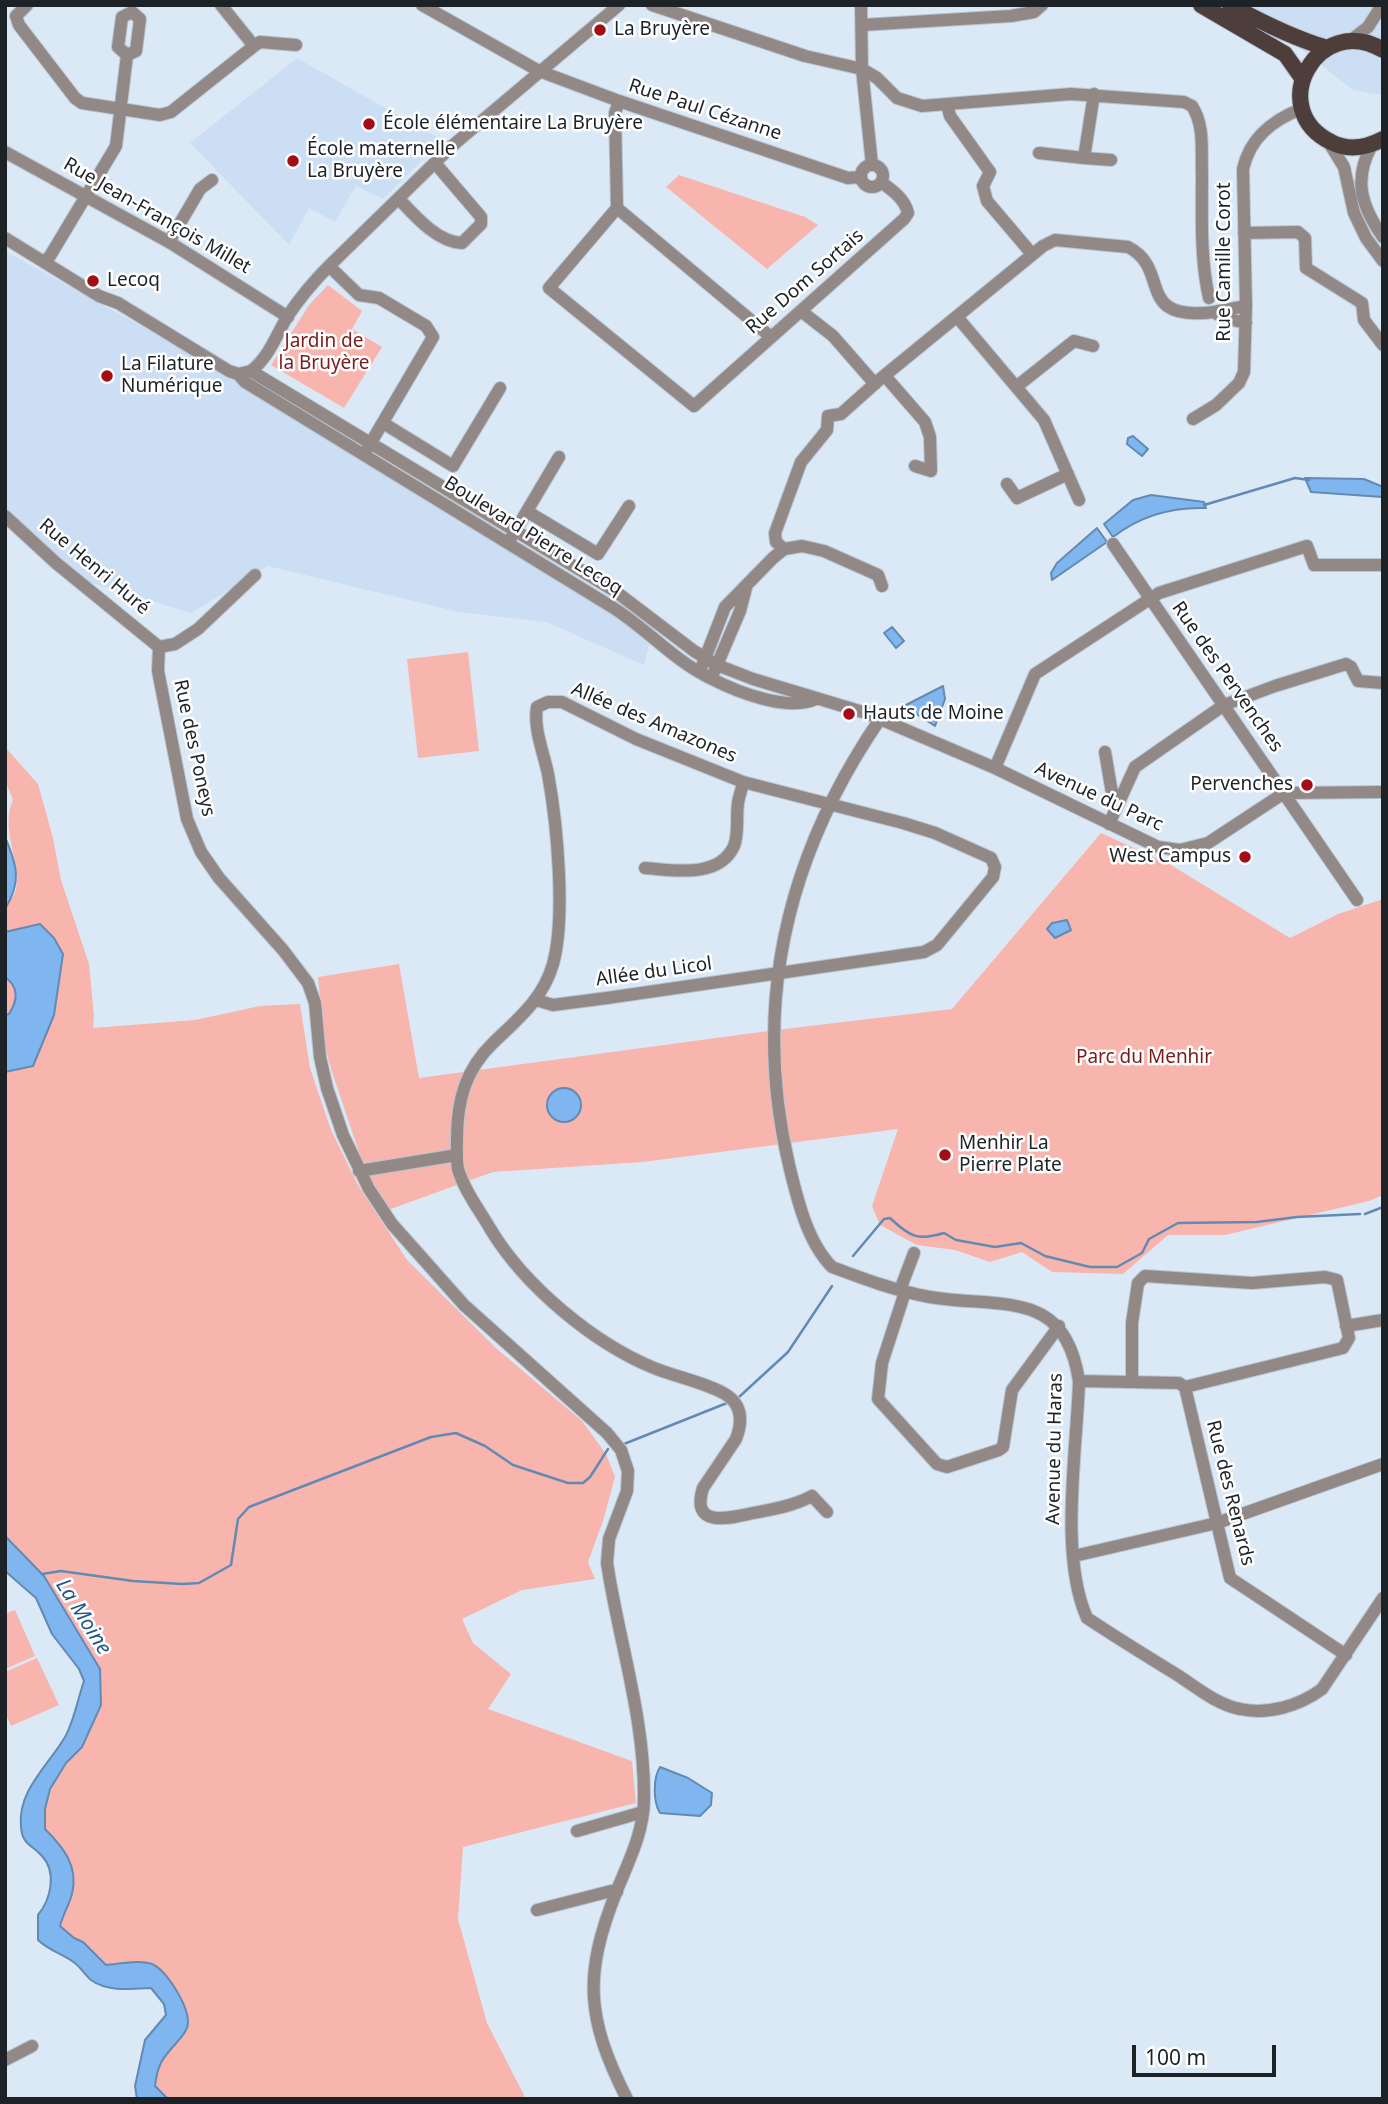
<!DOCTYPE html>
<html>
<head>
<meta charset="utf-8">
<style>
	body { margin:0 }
	#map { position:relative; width:1388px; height:2104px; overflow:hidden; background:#dbe9f7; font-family:"Noto Sans",sans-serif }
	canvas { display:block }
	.frame { position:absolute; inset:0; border:7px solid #1d2227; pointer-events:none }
	.scale { position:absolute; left:1132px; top:2045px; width:144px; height:32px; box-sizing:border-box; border:4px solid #1d2227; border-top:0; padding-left:9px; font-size:21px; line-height:24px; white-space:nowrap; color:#1d2227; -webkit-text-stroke:5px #fff; paint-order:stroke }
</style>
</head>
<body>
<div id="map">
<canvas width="1388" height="2104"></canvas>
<div class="frame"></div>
<div class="scale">100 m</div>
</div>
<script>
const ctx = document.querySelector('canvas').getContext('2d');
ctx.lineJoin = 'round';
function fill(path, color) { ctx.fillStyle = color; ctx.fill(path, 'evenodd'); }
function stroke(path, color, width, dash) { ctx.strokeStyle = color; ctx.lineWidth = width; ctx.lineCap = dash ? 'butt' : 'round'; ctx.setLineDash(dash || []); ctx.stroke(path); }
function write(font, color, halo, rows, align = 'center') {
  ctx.font = font + ' "Noto Sans",sans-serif'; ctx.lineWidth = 5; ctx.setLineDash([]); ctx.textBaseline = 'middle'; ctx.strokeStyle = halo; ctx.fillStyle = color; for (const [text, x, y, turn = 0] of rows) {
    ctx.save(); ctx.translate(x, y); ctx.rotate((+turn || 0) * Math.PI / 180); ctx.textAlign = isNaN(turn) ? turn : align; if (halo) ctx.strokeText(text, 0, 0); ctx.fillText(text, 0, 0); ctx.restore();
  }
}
fill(new Path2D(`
	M 1245,5 L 1383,5 L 1383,95 L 1353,90 Z
	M 297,58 L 442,140 L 383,199 L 356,186 L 335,222 L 309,208 L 289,245 L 190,143 Z
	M 5,251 L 379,457 L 654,624 L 644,665 L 546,622 L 459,612 L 268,566 L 191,613 L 62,574 L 5,517 Z`), '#cbdef3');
fill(new Path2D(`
	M 679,175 L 805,217 L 818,225 L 767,269 L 666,187 Z
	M 328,285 L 362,311 L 352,329 L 382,347 L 344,408 L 271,365 L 309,305 Z
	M 468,652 L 479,751 L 418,758 L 407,659 Z
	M 5,747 L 38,784 L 53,838 L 61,880 L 89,964 L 94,1016 L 93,1028 L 195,1020 L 260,1006 L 300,1004 L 310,1068 L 331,1130 L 358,1185 L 407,1260 L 497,1349 L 582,1421 L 606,1454 L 615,1477 L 603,1521 L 588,1562 L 595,1579 L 522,1590 L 462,1619 L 473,1643 L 511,1674 L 488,1709 L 632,1761 L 636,1803 L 463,1847 L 458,1919 L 487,2023 L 526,2099 L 168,2099 L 155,2086 L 160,2063 L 187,2029 L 182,1998 L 163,1971 L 152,1964 L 132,1962 L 106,1965 L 83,1942 L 74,1938 L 60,1926 C 63,1914 69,1905 72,1894 C 79,1866 63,1846 45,1829 L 45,1809 L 50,1789 L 66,1763 L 82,1747 L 101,1705 L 100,1669 L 44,1576 L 5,1536 L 5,1072 L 8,1072 L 40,924 L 5,932 C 5,925 4,916 5,909 C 7,902 14,897 16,890 C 20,858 0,828 13,800 L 5,780 Z
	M 1101,833 L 1171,865 L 1290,938 L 1338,914 L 1383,899 L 1383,1195 L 1369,1201 L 1225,1235 L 1168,1235 L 1123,1274 L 1052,1272 L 1022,1252 L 990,1262 L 955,1250 L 917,1245 L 880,1225 L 872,1206 L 898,1129 L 643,1162 L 493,1172 L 388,1210 L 362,1161 L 332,1072 L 324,1044 L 318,977 L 399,964 L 419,1078 L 768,1031 L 952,1009 Z
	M 5,977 C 19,987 18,1000 9,1014 L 5,1015 Z
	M 15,1610 L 35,1656 L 5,1669 L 5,1614 Z
	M 37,1658 L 59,1705 L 11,1726 L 5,1713 L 5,1672 Z`), '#f8b5ad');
const water = new Path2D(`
	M 1133,436 L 1148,449 L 1142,456 L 1127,444 L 1128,438 Z
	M 1305,478 L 1364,479 L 1383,487 L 1383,497 L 1311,492 Z
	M 1151,495 L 1204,502 L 1206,508 C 1171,507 1141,515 1113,537 L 1104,524 L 1133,500 Z
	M 1097,528 L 1107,542 L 1052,580 L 1051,573 L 1057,563 Z
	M 892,627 L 904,641 L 896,648 L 884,633 Z
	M 943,686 L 945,699 L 935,726 L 904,706 Z
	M 5,837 C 17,865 22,882 5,909 Z
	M 1067,920 L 1071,930 L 1055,938 L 1047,929 L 1052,923 Z
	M 40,924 L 54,938 L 63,954 L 54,1015 L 33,1066 L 5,1072 L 5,1015 L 9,1014 C 18,1000 19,987 5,977 L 5,932 Z
	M547 1105a17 17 0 1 1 34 0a17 17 0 1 1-34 0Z
	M 5,1536 L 44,1576 L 100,1669 L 101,1705 L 82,1747 L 66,1763 L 50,1789 L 45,1809 L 45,1829 C 63,1847 79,1866 72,1894 C 69,1905 63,1914 60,1926 L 74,1938 L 83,1942 L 106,1965 C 120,1964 142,1959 154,1965 C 168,1972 195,2014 186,2030 C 180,2042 165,2052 160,2065 C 157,2071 156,2079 155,2086 L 168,2099 L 137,2099 L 135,2086 L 145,2040 L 166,2015 L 164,2004 L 151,1988 C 132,1989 107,1992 91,1980 C 85,1975 81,1968 76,1964 C 64,1954 49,1951 38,1940 L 38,1915 C 51,1899 57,1872 42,1856 C 32,1845 22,1844 21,1827 C 17,1791 48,1766 65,1737 C 74,1721 78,1698 84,1681 L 79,1669 L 52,1634 L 36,1598 L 5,1571 Z
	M 660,1767 L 688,1778 L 712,1793 L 711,1805 L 700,1816 L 660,1813 C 653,1802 653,1778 660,1767 Z`);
fill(water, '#7fb6ef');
stroke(water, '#628ab3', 2);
stroke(new Path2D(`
	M 1204,505 L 1295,478 L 1309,480
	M 1365,1214 L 1383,1207
	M 853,1256 L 884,1219 L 890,1218 C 910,1237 918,1241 944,1233 L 956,1240 L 995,1247 L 1021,1243 L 1045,1256 L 1090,1267 L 1117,1267 L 1142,1253 L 1149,1239 L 1178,1223 L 1257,1222 L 1297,1217 L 1360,1214
	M 739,1397 L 788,1352 L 832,1286
	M 624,1444 L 727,1403
	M 42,1574 L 61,1571 L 133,1581 L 182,1584 L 199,1583 L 231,1565 L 238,1519 L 249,1507 L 431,1437 L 456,1433 L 485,1446 L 513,1465 L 568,1483 L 583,1483 L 590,1477 L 608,1449`), '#628ab3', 2.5);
const minor = new Path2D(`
	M 27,5 L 16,16 L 19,25 L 75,98 L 82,103 L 160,115 L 171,112 L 254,46 L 221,5
	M 422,5 L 539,71 L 619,101 L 848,178 L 860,177
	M 652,5 L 805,56 L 862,69 L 877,78 L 897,98 L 922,106 L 1071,94 L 1184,102 L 1192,106 C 1205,126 1201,151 1202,174 C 1202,215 1200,258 1209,298
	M 861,5 L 862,69 L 872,165
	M 862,25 L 1011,16 L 1034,12 L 1042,5
	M 1350,41 L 1368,27 L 1382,5
	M 254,46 L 260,42 L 296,45
	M 127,55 L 118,47 L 122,17 L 132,12
	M 127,55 L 136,51 L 140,19 L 132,12
	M 619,101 L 615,113 L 617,208 L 549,288 L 694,406 L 904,219 L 908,213 C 905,199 892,190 881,182
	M 947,104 L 950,116 L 990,172 L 983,186 L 987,201 L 1032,254
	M 1328,141 L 1344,167 L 1354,213 L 1366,238 L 1383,261
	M 1372,145 C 1353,179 1361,206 1383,237
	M 5,152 L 169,242 L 288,317
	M 1039,153 L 1084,158 L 1094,94
	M 1084,158 L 1111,160
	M861 176a11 11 0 1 1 22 0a11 11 0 1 1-22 0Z
	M 399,199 C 415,216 437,242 462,243 L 481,224 L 481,217 L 435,163
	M 617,208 L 771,337
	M 1244,233 L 1298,232 L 1305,238 L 1306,268 L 1362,303 L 1364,320 L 1383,345
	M 5,238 L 99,296 L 118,303 L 229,371 L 238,374 L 251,371 L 615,591 L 694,651 L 717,665 L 753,679 L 866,713 L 995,768 L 1158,847 L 1180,850 L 1208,843 L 1284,793 L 1383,792
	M 169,242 L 200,189 L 212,180
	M 45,261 L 50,256 L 116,146 L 127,55
	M 329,266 L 359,295 L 379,298 L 426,326 L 433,337 L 366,451
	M 801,311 L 833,336 L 875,384
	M 958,318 L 1044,420 L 1079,500
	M 1246,323 L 1224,318 L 1214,312 L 1246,306
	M 251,371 C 269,357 276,336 287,317 C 299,299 313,282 329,266 L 452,146 L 619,5
	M 238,374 L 245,382 C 367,457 490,531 612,607 C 646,628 673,660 710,678 C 737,692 788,712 816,699
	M 885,376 L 925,422 L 930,437 L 931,471 L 915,466
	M 1016,387 L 1074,341 L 1093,346
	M 1193,419 L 1216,405 L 1239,383 L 1244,372 L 1246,306 L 1243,169 C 1250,137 1273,120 1301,109
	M 383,423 L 453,466 L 500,388
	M 1007,484 L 1017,498 L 1068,474
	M 528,512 L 598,554 L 629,506
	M 5,516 L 56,563 L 159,647
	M 511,538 L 559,457
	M 1113,544 L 1357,900
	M 784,549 L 776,542 L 775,533 L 801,462 L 827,430 L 828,416 L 841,414 L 879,380 L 1043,246 L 1055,240 L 1128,247 C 1172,269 1133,322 1214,312
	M 159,647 L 158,671 L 187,819 L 201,852 L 219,878 L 283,950 L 308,983 L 315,1003 L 320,1057 L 327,1088 L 343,1135 L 369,1189 L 392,1224 L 464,1305 L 607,1433 L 621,1450 L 628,1471 L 627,1491 L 609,1539 L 607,1563 C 619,1642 645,1718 644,1799 C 644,1831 629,1861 617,1890 C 583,1975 586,2018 627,2099
	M 159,647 L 175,644 L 198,629 L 255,575
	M 702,666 L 725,607 L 773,558 L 784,549 L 802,546 L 824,551 L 878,575 L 882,586
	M 714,672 L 740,611 L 746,588
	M 880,719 C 787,855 751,1003 789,1165 C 797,1198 807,1242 832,1267 C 864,1279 896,1291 930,1297 C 1001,1309 1065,1287 1079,1381 C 1077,1450 1059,1555 1087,1618 C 1117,1638 1148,1657 1179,1676 C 1197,1688 1218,1705 1240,1709 C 1268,1715 1299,1706 1322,1689 L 1383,1598
	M 1105,752 L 1112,793 L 1121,797
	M 995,768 L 1035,674 L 1159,593 L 1307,546 L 1314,565 L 1383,565
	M 1109,824 L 1135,767 L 1224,705 L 1275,686 L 1346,664 L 1351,667 L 1358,681 L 1383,683
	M 645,868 C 673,870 719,879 734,846 C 739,834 736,816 738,803 C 739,796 742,789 743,782
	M 536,1000 L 553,1005 L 607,998 L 924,952 L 937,945 L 993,877 L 995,867 L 991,858 L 935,833 L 903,823 L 743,782 L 636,739 L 562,702 L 548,702 L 537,707 C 533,728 544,754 548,774 C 557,823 566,917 553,964 C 543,999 518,1019 493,1043 C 466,1069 457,1100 457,1138 C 457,1148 456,1159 458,1169 C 464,1190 480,1211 491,1230 C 525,1286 593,1343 654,1368 C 673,1376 714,1385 728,1396 C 743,1407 742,1423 736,1439 L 703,1488 C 690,1529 730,1518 753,1513 C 774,1509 793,1506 812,1496 L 827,1512
	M 359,1171 L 457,1155
	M 900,1290 L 914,1253
	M 905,1292 L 882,1363 L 878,1399 L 937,1464 L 947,1467 L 999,1450 L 1003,1447 L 1012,1390 L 1059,1326
	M 1346,1326 L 1383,1320
	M 1079,1381 L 1179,1383 L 1185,1387 L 1230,1578 L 1346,1655
	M 1132,1381 L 1132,1323 L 1138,1283 L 1145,1276 L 1252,1283 L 1325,1277 L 1337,1280 L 1349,1338 L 1343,1348 L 1185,1387
	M 1074,1556 L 1217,1523 L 1383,1464
	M 577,1831 L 643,1812
	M 537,1910 L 611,1891 L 617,1892
	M 5,2060 L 32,2046`);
const major = new Path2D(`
	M 1201,5 L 1285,54 L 1302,78
	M 1230,5 C 1261,22 1293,38 1327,48
	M 1383,50 C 1318,11 1264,109 1331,142 C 1348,151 1366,148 1383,139`);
stroke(minor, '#b9c5d2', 14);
stroke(major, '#b9c5d2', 18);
stroke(minor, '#928987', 12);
stroke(major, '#4d3e3c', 16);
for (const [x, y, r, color] of [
	[600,30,7,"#a40c16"],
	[369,124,7,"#a40c16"],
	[293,161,7,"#a40c16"],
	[93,281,7,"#a40c16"],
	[107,376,7,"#a40c16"],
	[849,714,7,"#a40c16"],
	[1307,785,7,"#a40c16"],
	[1245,857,7,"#a40c16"],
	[945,1155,7,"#a40c16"]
]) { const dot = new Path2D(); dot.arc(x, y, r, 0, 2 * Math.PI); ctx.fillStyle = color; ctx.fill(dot); stroke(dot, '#fff', 2.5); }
write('19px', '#1d2227', '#fff', [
	["La Bruyère",614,30],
	["École élémentaire La Bruyère",383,124],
	["École maternelle",307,150],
	["La Bruyère",307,172],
	["Lecoq",107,281],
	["La Filature",121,365],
	["Numérique",121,387],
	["Hauts de Moine",863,714],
	["Pervenches",1293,785,"right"],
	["West Campus",1231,857,"right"],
	["Menhir La",959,1144],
	["Pierre Plate",959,1166]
], 'left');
write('19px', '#1d2227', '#fff', [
	["Rue Paul Cézanne",705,110,18],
	["Rue Jean-François Millet",157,216,30],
	["Rue Camille Corot",1225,262,-90],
	["Rue Dom Sortais",805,282,-41],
	["Boulevard Pierre Lecoq",533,536,32],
	["Rue Henri Huré",94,567,40],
	["Rue des Pervenches",1227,677,55],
	["Allée des Amazones",654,723,23],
	["Rue des Poneys",194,748,78],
	["Avenue du Parc",1099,797,25],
	["Allée du Licol",654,972,-8],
	["Avenue du Haras",1055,1449,-89],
	["Rue des Renards",1230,1493,76]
]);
write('19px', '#7a1a19', '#fff', [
	["Jardin de",324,342],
	["la Bruyère",324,364],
	["Parc du Menhir",1144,1058]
]);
write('italic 21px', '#1f588d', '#fff', [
	["La Moine",83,1617,58]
]);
</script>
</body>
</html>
